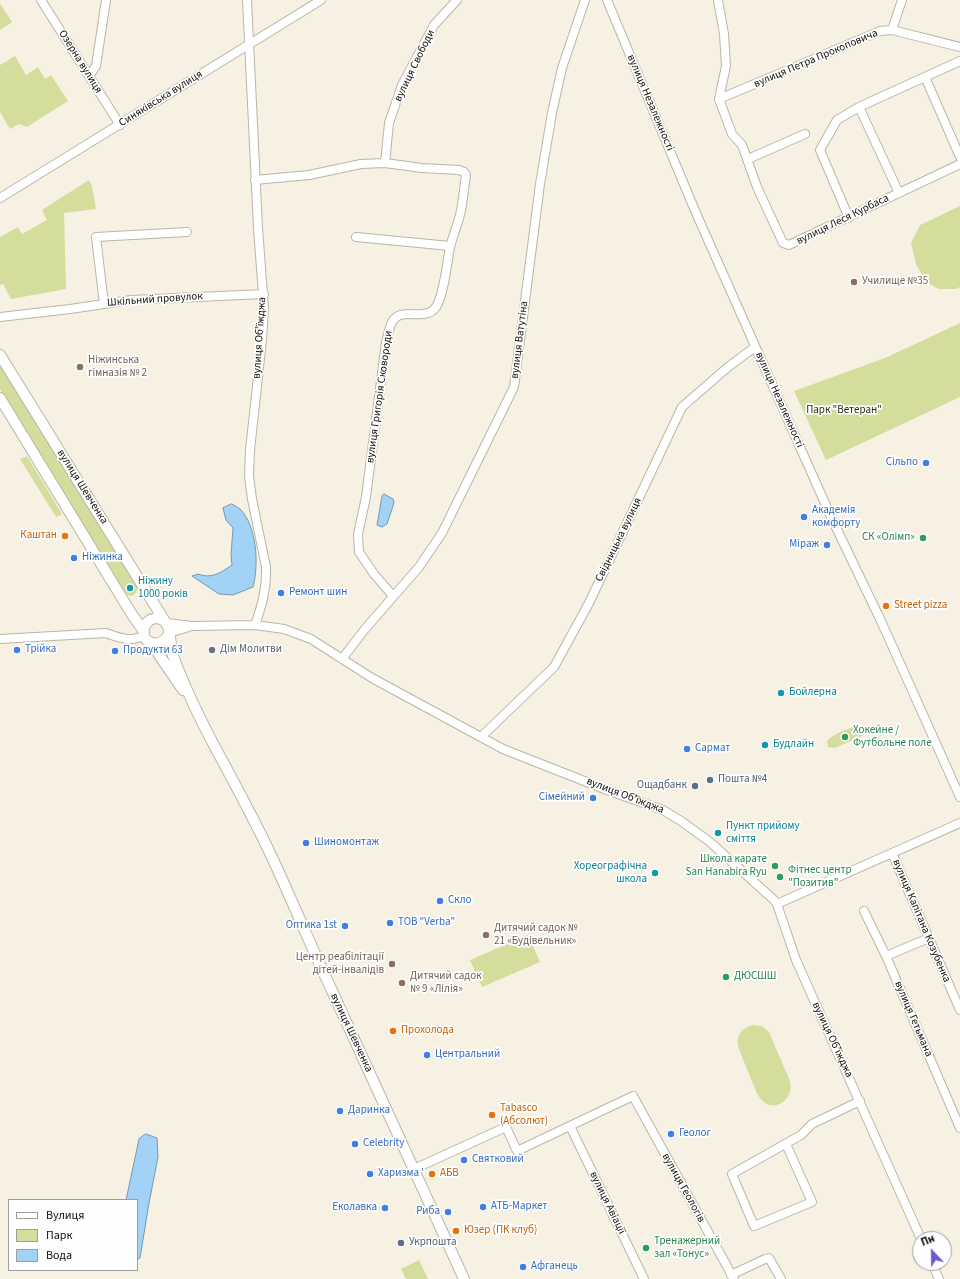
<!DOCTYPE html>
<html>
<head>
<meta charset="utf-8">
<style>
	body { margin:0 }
	#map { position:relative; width:960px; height:1279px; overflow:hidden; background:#f6f1e3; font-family:"Source Sans 3",sans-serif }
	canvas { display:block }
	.legend { position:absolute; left:8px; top:1199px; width:130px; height:72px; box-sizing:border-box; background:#fefefe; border:1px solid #9f9e9c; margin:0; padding:5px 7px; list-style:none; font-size:12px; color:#100e0a }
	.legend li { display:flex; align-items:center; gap:8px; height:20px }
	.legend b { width:20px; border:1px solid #9f9e9c }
	.north { position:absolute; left:912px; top:1231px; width:40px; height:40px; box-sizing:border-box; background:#fefefe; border:1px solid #9f9e9c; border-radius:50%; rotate:338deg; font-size:11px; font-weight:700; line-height:16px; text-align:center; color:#100e0a }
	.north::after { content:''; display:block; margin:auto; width:14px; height:18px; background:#6c58d1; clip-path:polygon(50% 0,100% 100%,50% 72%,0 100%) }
</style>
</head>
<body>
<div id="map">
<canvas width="960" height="1279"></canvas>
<ul class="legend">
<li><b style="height:5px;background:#fff"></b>Вулиця</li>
<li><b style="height:11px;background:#d5dd9c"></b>Парк</li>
<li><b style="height:11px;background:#a2d2f6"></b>Вода</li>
</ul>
<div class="north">Пн</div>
</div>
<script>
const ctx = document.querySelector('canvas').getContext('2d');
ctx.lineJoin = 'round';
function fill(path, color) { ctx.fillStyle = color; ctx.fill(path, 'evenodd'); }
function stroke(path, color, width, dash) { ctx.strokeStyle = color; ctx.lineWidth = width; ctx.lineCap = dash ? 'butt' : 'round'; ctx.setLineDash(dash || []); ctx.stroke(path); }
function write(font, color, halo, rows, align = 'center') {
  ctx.font = font + ' "Source Sans 3",sans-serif'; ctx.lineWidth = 3.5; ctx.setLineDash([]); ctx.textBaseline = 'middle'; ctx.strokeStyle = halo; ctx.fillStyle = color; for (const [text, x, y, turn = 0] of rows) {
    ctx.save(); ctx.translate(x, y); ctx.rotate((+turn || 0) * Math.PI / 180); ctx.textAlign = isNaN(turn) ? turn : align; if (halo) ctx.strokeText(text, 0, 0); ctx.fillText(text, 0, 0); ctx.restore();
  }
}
fill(new Path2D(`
	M 0,3 L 12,22 L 0,30 Z
	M 15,56 L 26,75 L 38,67 L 45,79 L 51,75 L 68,101 L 27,127 L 19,124 L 10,129 L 0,112 L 0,65 Z
	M 89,180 L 92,186 L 96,209 L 64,213 L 66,289 L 11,299 L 3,284 L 0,285 L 0,237 L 18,227 L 22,234 L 47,220 L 42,210 Z
	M 960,206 L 960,287 L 956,289 L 939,289 L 926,282 L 916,264 L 911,243 L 920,225 Z
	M 960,323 L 960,397 L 826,460 L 794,391 L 885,358 Z
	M 0,360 L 137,586 C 138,591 136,594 131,596 L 124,593 L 0,389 Z
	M 27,456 L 62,514 L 56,517 L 20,459 Z
	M 859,725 L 864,729 L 865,732 L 864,735 L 835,748 L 828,747 L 827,741 C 834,733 848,729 859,725 Z
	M 528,935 L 540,962 L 482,987 L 470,960 Z
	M 753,1025 L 762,1026 L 769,1032 L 790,1081 C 795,1100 772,1115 760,1098 C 756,1093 754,1086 752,1081 C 747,1070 743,1059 739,1049 C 735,1037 741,1028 753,1025 Z
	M 419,1260 L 428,1279 L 406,1279 L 401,1269 Z`), '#d5dd9c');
const water = new Path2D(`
	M 384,494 L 393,499 L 394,503 L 387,524 L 382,527 L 377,525 L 382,496 Z
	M 232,504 C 235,506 238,507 240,509 C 257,526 259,565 253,587 L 233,595 L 219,594 L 192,576 L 198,574 C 212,579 220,573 232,565 L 231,555 L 233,528 L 226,520 L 223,508 Z
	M 146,1134 L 157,1138 L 158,1157 L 149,1203 L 140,1258 L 137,1260 L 137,1200 L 126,1200 L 139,1139 Z`);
fill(water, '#a2d2f6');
stroke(water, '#7697af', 1);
const minor = new Path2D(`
	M 41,0 L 120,125
	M 247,0 L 258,228 L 264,308 L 262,340 L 250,450 L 249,476 L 252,499 L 266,567 C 267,588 262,605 255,625
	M 607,0 L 696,213 L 832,519 L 881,621 L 960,797
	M 718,0 L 724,34 L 726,66 L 719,99
	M 892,30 L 902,0
	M 89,76 L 96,66 L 106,0
	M 925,77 L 960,157
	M 719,99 L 732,134 L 742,145 L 757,187 L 783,243 L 789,245 L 960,164
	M 719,99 L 880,31 L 892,30 L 960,47
	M 859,107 L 899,193
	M 748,159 L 805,134
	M 385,163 L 389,123 L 402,85 L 434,25 L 457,0
	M 255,180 L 309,175 L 361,164 L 385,163 L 422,168 L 459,170 L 464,172 L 466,175 C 464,188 463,202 460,215 C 457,226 453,236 450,247 C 447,262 444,295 436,307 C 425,323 402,305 392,322 C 389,328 388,336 386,342 L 366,497 L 358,534 L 359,552 L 374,574 L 393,596
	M 0,198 L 321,0
	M 849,218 L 820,150 L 837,120 L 859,107 L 960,61
	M 356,237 L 450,246
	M 104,304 L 96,237 L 187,232
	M 0,317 L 70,309 L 131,300 L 264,294
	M 167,623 L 192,626 L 255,625 L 284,629 L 311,639 L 372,678 L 503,749 L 607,790 L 663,810 L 681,821 L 710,842 L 774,900 L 777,904 L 796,960 L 921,1239
	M 169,633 L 189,627
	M 0,639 L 106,633 C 114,636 123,640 132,639 C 137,638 140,637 145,637
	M 342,659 L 365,629 L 419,567 L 442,533 L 514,387 L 540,184 L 552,113 L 562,68 L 585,0
	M 482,736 L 554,667 L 589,603 L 682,407 L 728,367 L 755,347
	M 892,853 L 960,1010
	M 777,904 L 960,823
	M 864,911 L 886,956 L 960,1128
	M 886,956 L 929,938
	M 570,1126 L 644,1279
	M 786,1144 L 812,1202 L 754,1226 L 732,1174 L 801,1135 L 812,1124 L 860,1101
	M 414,1169 L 506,1127 L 517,1151 L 633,1096 L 734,1279
	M 932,1263 L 939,1279
	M 731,1275 L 765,1259 L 769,1258 L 781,1279`);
const major = new Path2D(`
	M 0,355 L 164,620
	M 0,398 L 131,613 L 143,630
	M 169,634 C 162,649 141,645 144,629 C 146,617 162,614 167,625 C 171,631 170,647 173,656 C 185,688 200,719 216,749 C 237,788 258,826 276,866 C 294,905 310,944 328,982 C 373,1081 419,1180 464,1279
	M 151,643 L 183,690`);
stroke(minor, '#bab5a8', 10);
stroke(major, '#bab5a8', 12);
stroke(minor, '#fff', 8);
stroke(major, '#fff', 10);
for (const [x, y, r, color] of [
	[854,282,4,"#8d6e63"],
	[80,367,4,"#8d6e63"],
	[926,463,4,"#3f7fe0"],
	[804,517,4,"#3f7fe0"],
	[65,536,4,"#e8710a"],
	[923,538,4,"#2e9e5b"],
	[827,545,4,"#3f7fe0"],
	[74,558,4,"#3f7fe0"],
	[130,588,4,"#0f9aa8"],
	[281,593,4,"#3f7fe0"],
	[886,606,4,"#e8710a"],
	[17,650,4,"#3f7fe0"],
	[212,650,4,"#6b7280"],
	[115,651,4,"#3f7fe0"],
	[781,693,4,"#0f9aa8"],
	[845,737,4,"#2e9e5b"],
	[765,745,4,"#0f9aa8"],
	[687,749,4,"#3f7fe0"],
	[710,780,4,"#5c6f8a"],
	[695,786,4,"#5c6f8a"],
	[593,798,4,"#3f7fe0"],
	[718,833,4,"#0f9aa8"],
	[306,843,4,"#3f7fe0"],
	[775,866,4,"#2e9e5b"],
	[655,873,4,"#0f9aa8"],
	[780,877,4,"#2e9e5b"],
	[440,901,4,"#3f7fe0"],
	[390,923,4,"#3f7fe0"],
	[345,926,4,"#3f7fe0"],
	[486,935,4,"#8d6e63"],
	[392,964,4,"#8d6e63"],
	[726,977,4,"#2e9e5b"],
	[402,983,4,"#8d6e63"],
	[393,1031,4,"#e8710a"],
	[427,1055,4,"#3f7fe0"],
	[340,1111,4,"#3f7fe0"],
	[492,1115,4,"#e8710a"],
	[671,1134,4,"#3f7fe0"],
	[355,1144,4,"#3f7fe0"],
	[464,1160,4,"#3f7fe0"],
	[370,1174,4,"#3f7fe0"],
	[432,1174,4,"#e8710a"],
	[483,1207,4,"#3f7fe0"],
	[385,1208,4,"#3f7fe0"],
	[448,1212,4,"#3f7fe0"],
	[456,1231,4,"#e8710a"],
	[401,1243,4,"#5c6f8a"],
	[646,1248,4,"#2e9e5b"],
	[523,1267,4,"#3f7fe0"]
]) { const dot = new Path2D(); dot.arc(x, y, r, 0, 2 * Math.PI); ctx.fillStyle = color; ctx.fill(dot); stroke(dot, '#fefefe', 1.5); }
write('11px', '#100e0a', '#fefefe', [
	["вулиця Петра Прокоповича",816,59,-23],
	["Озерна вулиця",80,62,58],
	["вулиця Свободи",415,66,-64],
	["Синяківська вулиця",161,99,-32],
	["вулиця Незалежності",650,103,67],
	["вулиця Леся Курбаса",843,220,-26],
	["Шкільний провулок",155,300,-4],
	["вулиця Обʼїжджа",260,338,-86],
	["вулиця Ватутіна",520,340,-83],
	["вулиця Григорія Сковороди",380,397,-82],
	["вулиця Незалежності",779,400,66],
	["вулиця Шевченка",82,487,58],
	["Свідницька вулиця",619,540,-64],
	["вулиця Обʼїжджа",625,796,21],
	["вулиця Капітана Козубенка",921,921,67],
	["вулиця Гетьмана",913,1019,67],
	["вулиця Шевченка",351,1033,65],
	["вулиця Обʼїжджа",832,1040,65],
	["вулиця Геологів",683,1188,61],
	["вулиця Авіації",607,1203,64]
]);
write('11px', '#785e54', '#fefefe', [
	["Училище №35",862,282],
	["Ніжинська",88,361],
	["гімназія № 2",88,374],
	["Дитячий садок №",494,929],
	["21 «Будівельник»",494,942],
	["Центр реабілітації",384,958,"right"],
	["дітей-інвалідів",384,971,"right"],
	["Дитячий садок",410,977],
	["№ 9 «Лілія»",410,990]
], 'left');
write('11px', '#2b2e11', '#fefefe', [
	["Парк \"Ветеран\"",844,411]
]);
write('11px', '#366cbe', '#fefefe', [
	["Сільпо",918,463,"right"],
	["Академія",812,511],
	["комфорту",812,524],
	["Міраж",819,545,"right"],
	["Ніжинка",82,558],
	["Ремонт шин",289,593],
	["Трійка",25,650],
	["Продукти 63",123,651],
	["Сармат",695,749],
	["Сімейний",585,798,"right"],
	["Шиномонтаж",314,843],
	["Скло",448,901],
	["ТОВ \"Verba\"",398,923],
	["Оптика 1st",337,926,"right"],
	["Центральний",435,1055],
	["Даринка",348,1111],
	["Геолог",679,1134],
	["Celebrity",363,1144],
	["Святковий",472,1160],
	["Харизма '",378,1174],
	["АТБ-Маркет",491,1207],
	["Еколавка",377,1208,"right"],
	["Риба",440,1212,"right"],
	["Афганець",531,1267]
], 'left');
write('11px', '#c56008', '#fefefe', [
	["Каштан",57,536,"right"],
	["Street pizza",894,606],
	["Прохолода",401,1031],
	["Tabasco",500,1109],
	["(Абсолют)",500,1122],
	["АБВ",440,1174],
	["Юзер (ПК клуб)",464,1231]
], 'left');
write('11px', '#27864d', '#fefefe', [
	["СК «Олімп»",915,538,"right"],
	["Хокейне /",853,731],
	["Футбольне поле",853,744],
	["Школа карате",767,860,"right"],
	["San Hanabira Ryu",767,873,"right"],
	["Фітнес центр",788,871],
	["\"Позитив\"",788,884],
	["ДЮСШШ",734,977],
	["Тренажерний",654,1242],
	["зал «Тонус»",654,1255]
], 'left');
write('11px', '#0d838f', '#fefefe', [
	["Ніжину",138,582],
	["1000 років",138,595],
	["Бойлерна",789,693],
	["Будлайн",773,745],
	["Пункт прийому",726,827],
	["сміття",726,840],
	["Хореографічна",647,867,"right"],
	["школа",647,880,"right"]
], 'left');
write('11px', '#5b616d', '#fefefe', [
	["Дім Молитви",220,650]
], 'left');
write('11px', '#4e5e75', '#fefefe', [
	["Пошта №4",718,780],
	["Ощадбанк",687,786,"right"],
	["Укрпошта",409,1243]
], 'left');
</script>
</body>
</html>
